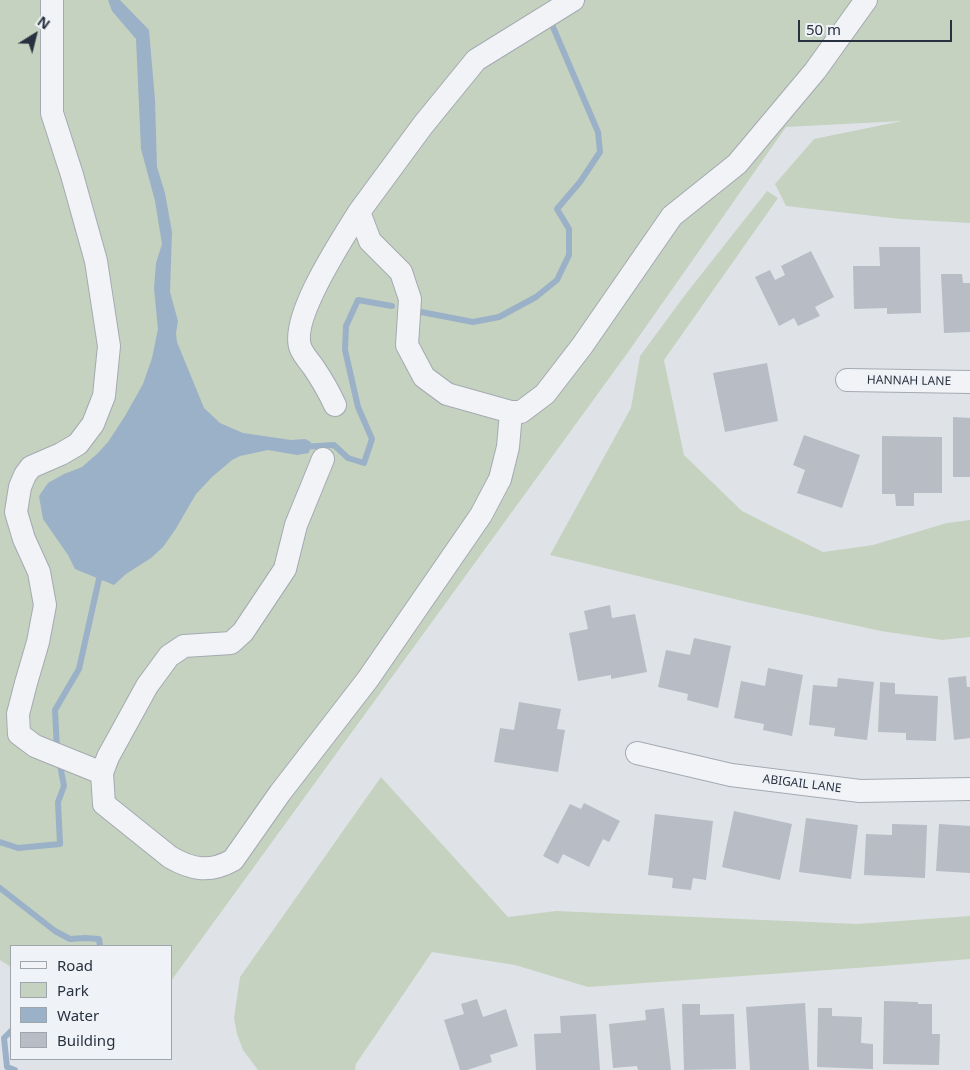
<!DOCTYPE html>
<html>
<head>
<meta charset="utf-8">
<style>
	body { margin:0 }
	#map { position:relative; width:970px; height:1070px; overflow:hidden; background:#dfe3e8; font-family:"Noto Sans",sans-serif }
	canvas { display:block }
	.legend { position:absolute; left:10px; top:945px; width:162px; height:115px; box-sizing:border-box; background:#eff2f6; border:1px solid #9fa5ad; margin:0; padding:6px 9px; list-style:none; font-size:15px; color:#28313f }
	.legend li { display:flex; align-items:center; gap:10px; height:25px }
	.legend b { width:25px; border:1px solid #9fa5ad }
	.north { position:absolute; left:10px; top:10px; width:50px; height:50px; -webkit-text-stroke:4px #eff2f6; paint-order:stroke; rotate:36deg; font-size:14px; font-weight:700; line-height:20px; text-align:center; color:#28313f }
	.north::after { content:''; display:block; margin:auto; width:18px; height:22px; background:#28313f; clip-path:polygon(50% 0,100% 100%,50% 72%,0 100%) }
	.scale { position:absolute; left:798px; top:20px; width:154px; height:22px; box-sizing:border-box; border:2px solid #28313f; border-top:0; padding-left:6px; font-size:15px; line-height:18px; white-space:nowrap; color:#28313f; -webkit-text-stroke:4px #eff2f6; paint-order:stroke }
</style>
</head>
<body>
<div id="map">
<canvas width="970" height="1070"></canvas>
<ul class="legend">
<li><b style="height:6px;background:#f2f3f6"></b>Road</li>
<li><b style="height:14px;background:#c5d2c0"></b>Park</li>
<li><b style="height:14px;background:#9bb1c7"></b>Water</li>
<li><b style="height:14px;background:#b7bcc5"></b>Building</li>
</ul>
<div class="north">N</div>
<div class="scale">50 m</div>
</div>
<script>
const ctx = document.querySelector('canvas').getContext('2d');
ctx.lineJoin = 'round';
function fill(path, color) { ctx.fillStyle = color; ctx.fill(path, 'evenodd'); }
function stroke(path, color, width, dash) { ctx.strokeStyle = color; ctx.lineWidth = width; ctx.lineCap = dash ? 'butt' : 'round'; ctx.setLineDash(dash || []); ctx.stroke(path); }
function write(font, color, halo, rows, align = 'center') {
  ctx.font = font + ' "Noto Sans",sans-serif'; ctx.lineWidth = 4.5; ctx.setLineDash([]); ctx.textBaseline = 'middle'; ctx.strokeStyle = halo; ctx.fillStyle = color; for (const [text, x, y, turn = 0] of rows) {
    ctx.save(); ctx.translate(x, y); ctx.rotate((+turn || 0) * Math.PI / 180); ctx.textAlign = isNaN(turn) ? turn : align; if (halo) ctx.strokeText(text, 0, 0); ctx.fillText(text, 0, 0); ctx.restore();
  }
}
fill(new Path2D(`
	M 0,0 L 970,0 L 970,223 L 900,219 L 786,206 L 775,184 L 814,139 L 902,121 L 786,127 L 626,355 L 171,981 L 171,946 L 11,946 L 11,967 L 0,960 Z
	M 767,191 L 778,198 L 664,360 L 684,455 L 742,511 L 823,552 L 873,545 L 947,523 L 970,520 L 970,637 L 942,640 L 881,631 L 751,603 L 550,555 L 631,408 L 640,356 L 685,295 Z
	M 381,777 L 508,917 L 556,911 L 857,924 L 970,916 L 970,959 L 870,967 L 588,987 L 515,965 L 432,952 L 356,1064 L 355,1070 L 258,1070 L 243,1050 L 237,1034 L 234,1018 L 240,977 Z`), '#c5d2c0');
fill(new Path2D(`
	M 108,0 L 120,0 L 149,30 L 155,100 L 157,167 L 165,193 L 172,232 L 170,292 L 178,321 L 176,333 L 177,342 L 204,408 L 220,423 L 243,433 L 291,440 L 305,439 L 311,442 L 309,453 L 297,455 L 268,450 L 240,456 L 232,460 L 212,477 L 196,494 L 175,530 L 163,547 L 151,558 L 126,574 L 114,585 L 75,569 L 68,555 L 43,519 L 39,496 L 48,483 L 64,474 L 82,467 L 97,454 L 108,442 L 125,416 L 143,384 L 152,358 L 158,329 L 154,288 L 156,263 L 162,244 L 155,201 L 141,149 L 136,39 L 112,11 Z`), '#9bb1c7');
stroke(new Path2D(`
	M 416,311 L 473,322 L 499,317 L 536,297 L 557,280 L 569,255 L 569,229 L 557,209 L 580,182 L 600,152 L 598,132 L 550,20
	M 302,447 L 334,445 L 348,458 L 364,463 L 372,439 L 358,407 L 345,350 L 346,326 L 358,300 L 392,306
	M 57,750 L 55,710 L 79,669 L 99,579 L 103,572
	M 0,842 L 18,848 L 60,844 L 58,802 L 64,786 L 59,760
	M 0,888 L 55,931 L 70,939 L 85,938 L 99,939 L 100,946
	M 11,1031 L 4,1038 L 7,1067 L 15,1070`), '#9bb1c7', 6);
fill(new Path2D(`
	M 879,247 L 920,247 L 921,313 L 887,314 L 887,308 L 854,309 L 853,266 L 880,266 Z
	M 811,251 L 834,297 L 815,307 L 820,316 L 798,326 L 794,318 L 779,326 L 755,277 L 770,270 L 775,280 L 785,275 L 781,266 Z
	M 941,274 L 962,274 L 963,283 L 970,283 L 970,332 L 944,333 Z
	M 767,363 L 778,421 L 725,432 L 713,373 Z
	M 953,417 L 970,418 L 970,477 L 953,477 Z
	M 804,435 L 860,455 L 842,508 L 797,493 L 805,470 L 793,465 Z
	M 882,436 L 942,437 L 942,493 L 914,493 L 914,506 L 896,506 L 895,494 L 882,494 Z
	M 610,605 L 612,618 L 635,614 L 647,672 L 611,679 L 611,675 L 578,681 L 569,633 L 588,629 L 584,611 Z
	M 694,638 L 731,646 L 718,708 L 687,700 L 688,694 L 658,687 L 666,650 L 690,655 Z
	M 768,668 L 803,675 L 792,736 L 763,730 L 764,724 L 734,718 L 741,681 L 765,686 Z
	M 966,676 L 967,687 L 970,687 L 970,738 L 954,740 L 948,678 Z
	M 838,678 L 874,682 L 867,740 L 834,736 L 835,728 L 809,725 L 813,685 L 837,687 Z
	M 880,682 L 895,683 L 895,694 L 938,696 L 936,741 L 906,740 L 906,733 L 878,732 Z
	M 519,702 L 561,709 L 557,729 L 565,730 L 558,772 L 494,762 L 500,728 L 514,730 Z
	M 584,803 L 620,821 L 609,842 L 603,839 L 589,867 L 563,854 L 558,864 L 543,856 L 570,804 L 581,809 Z
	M 734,811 L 792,824 L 780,880 L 722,867 Z
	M 655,814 L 713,821 L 706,880 L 693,878 L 691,890 L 672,888 L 673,878 L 648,875 Z
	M 806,818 L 858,825 L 851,879 L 799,872 Z
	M 892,824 L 927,825 L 925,878 L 864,875 L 866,834 L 892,835 Z
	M 939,824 L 970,826 L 970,873 L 936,871 Z
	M 477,999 L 483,1017 L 506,1009 L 518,1046 L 490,1055 L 492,1062 L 467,1070 L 460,1070 L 444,1020 L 464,1014 L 461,1004 Z
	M 884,1001 L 918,1002 L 918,1004 L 932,1004 L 932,1034 L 940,1034 L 939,1065 L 883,1064 Z
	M 805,1003 L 809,1070 L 750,1070 L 746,1007 Z
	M 682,1004 L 700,1004 L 700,1015 L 734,1014 L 736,1069 L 684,1070 Z
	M 664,1008 L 671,1070 L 638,1070 L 637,1066 L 613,1068 L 609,1024 L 646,1020 L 645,1010 Z
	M 818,1008 L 832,1008 L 832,1016 L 862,1017 L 861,1043 L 873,1044 L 873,1069 L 817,1067 Z
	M 596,1014 L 600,1070 L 536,1070 L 534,1034 L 561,1033 L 560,1016 Z`), '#b7bcc5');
const minor = new Path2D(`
	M 52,0 L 52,113 L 72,175 L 96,261 L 109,346 L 104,396 L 93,424 L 78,444 L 61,454 L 31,467 L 25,475 L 20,487 L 16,512 L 24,539 L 39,572 L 45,605 L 38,642 L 26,683 L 18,714 L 19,734 L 35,746 L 102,773 L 108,757 L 147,686 L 169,656 L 184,646 L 231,643 L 243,632 L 285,569 L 296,525 L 323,459
	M 359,212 L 423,125 L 476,60 L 573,0
	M 847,380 L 970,382
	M 335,405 C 329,392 322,380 314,368 C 310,362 304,356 301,349 C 288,320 343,238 359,212 L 370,241 L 401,272 L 410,299 L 407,345 L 424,377 L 447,394 L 511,412 L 521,412 L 545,394 L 582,346 L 672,216 L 737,164 L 815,71 L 866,0
	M 637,753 L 731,775 L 860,791 L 970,789
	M 102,773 L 104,804 L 170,857 C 192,870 210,873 233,860 L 280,793 L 368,679 L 481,515 L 500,479 L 508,447 L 511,412`);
stroke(minor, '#a4aab2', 24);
stroke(minor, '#f2f3f6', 22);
write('12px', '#28313f', '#eff2f6', [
	["HANNAH LANE",909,381,1],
	["ABIGAIL LANE",802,784,7]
]);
</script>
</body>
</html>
